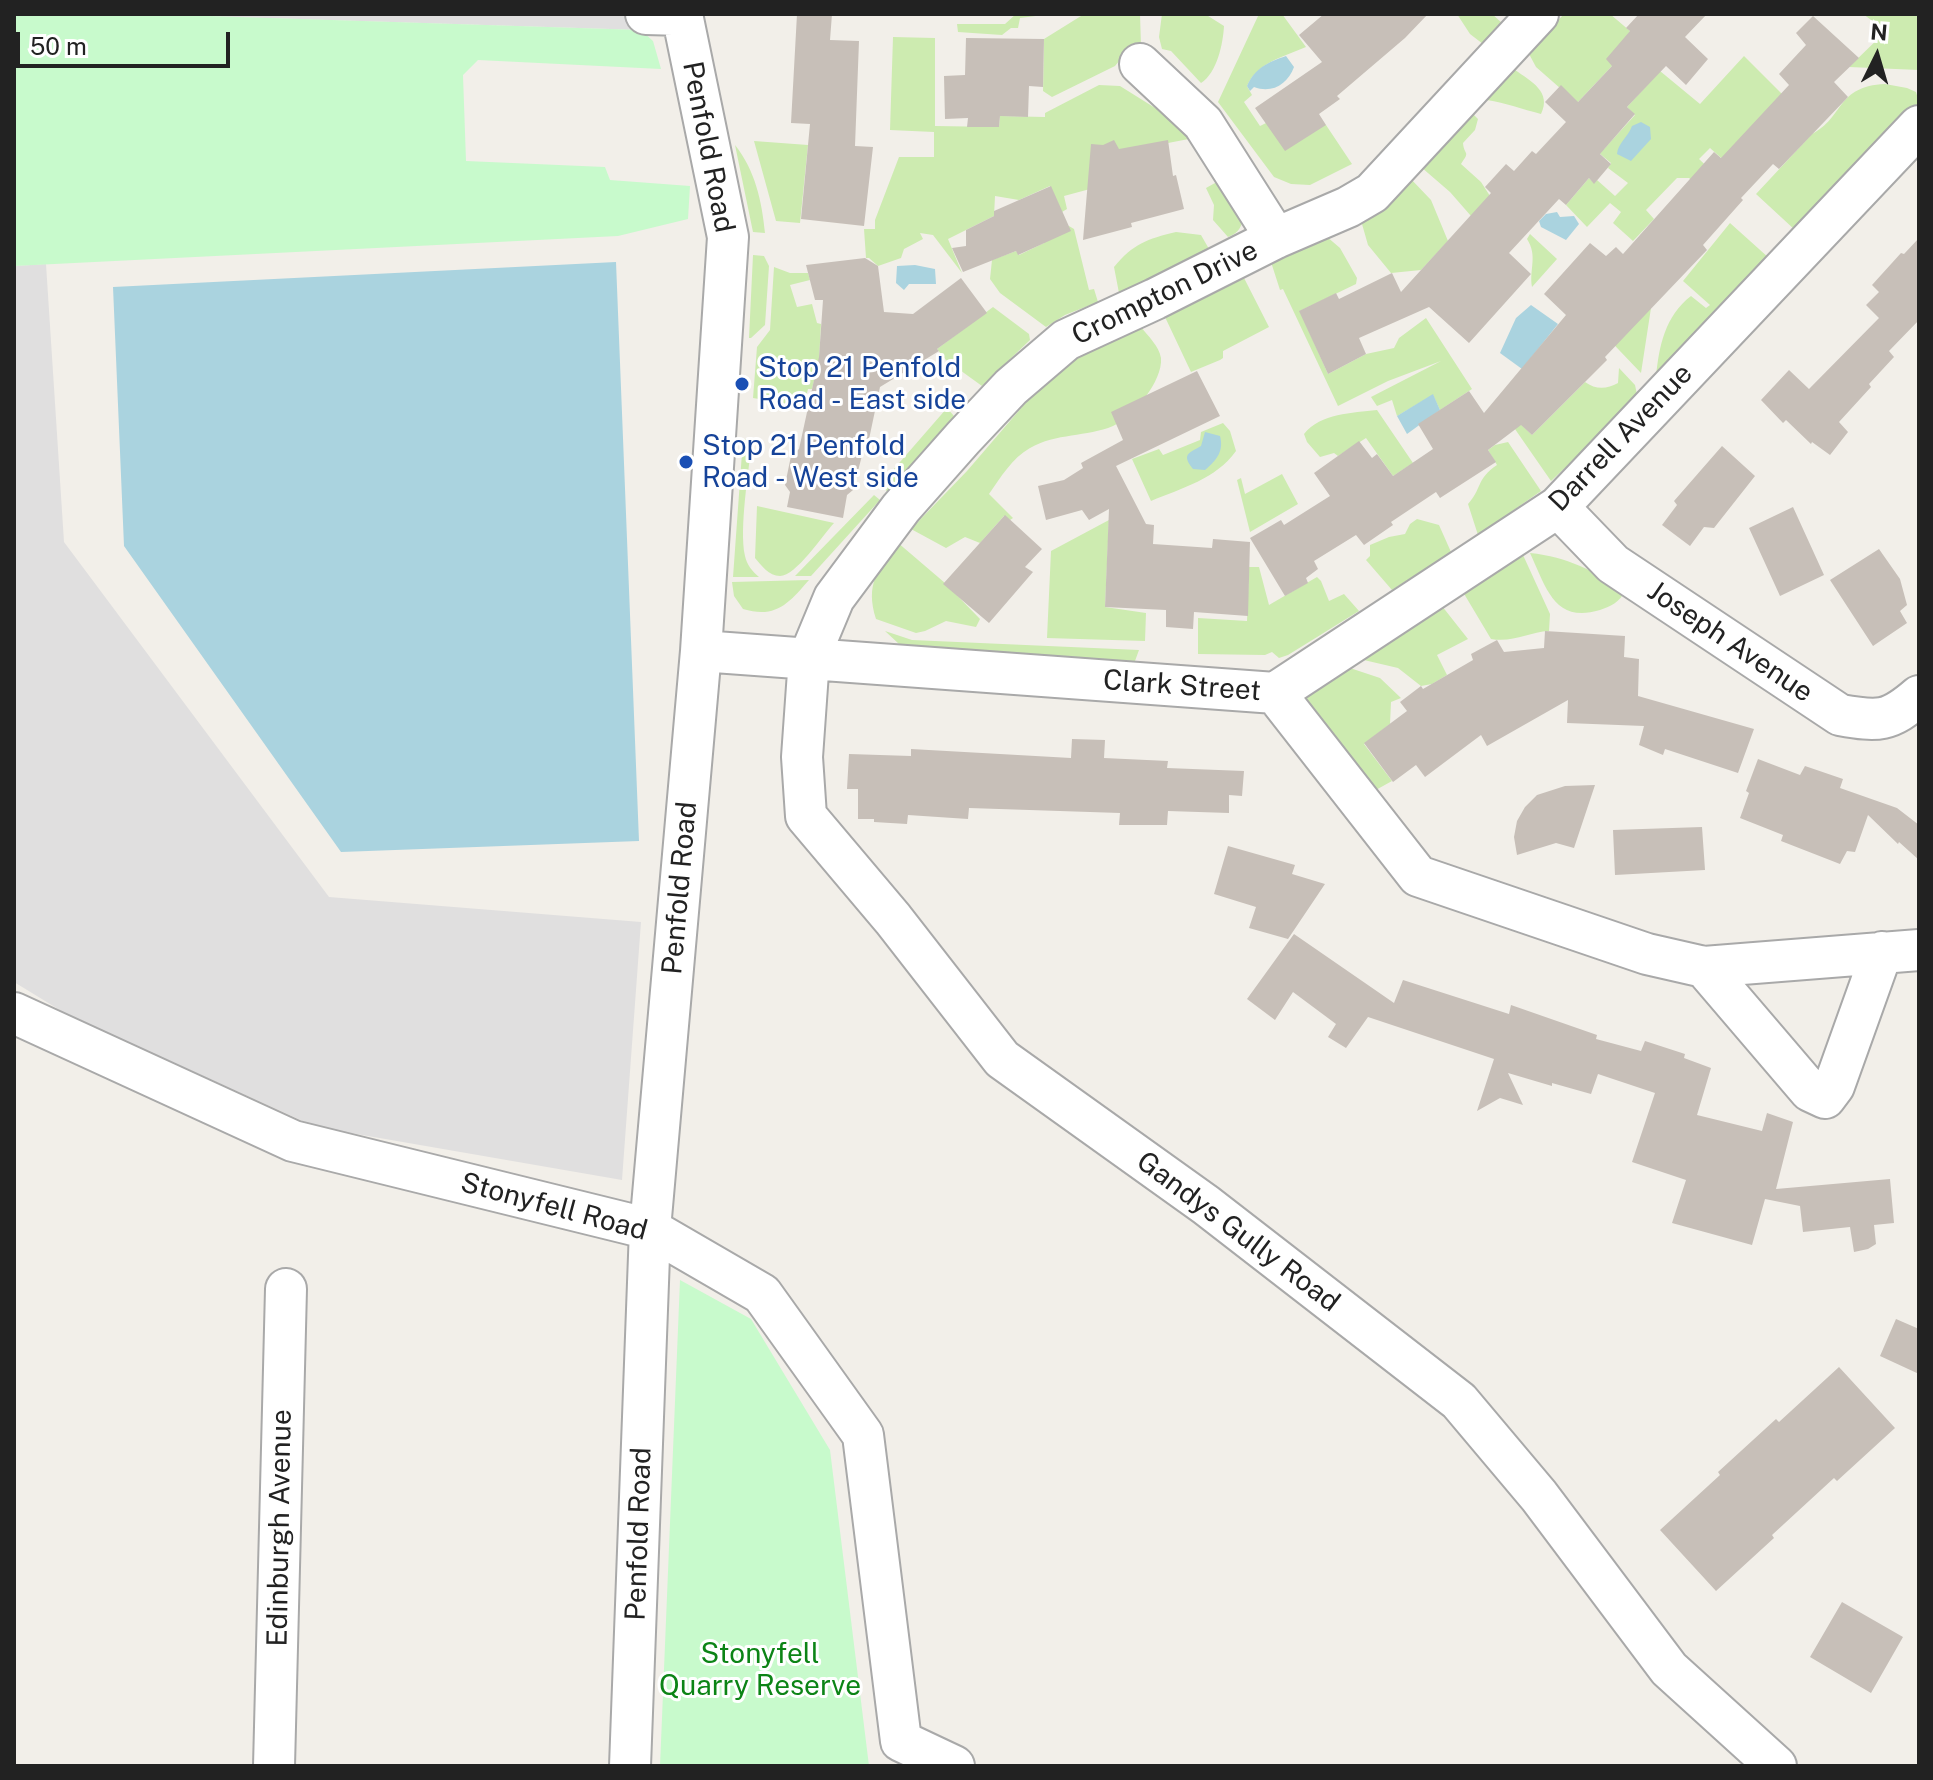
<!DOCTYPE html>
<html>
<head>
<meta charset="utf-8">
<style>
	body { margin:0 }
	#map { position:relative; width:1933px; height:1780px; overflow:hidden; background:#f2efe9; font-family:"Public Sans",sans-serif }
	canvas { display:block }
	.frame { position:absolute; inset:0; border:16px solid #222; pointer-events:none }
	.north { position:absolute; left:1837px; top:16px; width:80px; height:80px; -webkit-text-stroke:6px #fff; paint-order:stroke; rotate:5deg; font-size:22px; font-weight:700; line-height:32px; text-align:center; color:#222 }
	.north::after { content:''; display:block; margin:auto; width:28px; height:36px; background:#222; clip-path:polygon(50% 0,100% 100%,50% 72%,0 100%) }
	.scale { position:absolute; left:16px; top:32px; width:214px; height:36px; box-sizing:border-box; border:4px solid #222; border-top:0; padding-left:10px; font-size:24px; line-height:28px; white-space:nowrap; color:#222; -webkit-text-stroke:6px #fff; paint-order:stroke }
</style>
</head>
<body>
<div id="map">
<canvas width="1933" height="1780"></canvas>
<div class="frame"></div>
<div class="north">N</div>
<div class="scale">50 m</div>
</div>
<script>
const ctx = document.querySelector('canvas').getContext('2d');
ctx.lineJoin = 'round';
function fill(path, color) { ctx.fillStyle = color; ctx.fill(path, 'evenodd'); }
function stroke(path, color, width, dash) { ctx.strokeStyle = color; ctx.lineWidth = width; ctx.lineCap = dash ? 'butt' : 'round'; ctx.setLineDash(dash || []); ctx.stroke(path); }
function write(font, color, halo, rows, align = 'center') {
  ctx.font = font + ' "Public Sans",sans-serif'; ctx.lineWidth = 6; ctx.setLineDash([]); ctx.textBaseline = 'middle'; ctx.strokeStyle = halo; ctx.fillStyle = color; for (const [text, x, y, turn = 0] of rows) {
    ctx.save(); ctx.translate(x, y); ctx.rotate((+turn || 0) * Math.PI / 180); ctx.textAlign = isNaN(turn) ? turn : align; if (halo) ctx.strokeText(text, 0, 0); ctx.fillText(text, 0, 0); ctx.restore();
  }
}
fill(new Path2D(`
	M 140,14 L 641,14 L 641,30 Z
	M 46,264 L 64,542 L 329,897 L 641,922 L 622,1180 L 316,1127 L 68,1015 L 14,982 L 14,266 Z`), '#e0dfdf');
fill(new Path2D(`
	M 1016,14 L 1051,14 L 1020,18 L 1018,28 L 1011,28 L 1002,35 L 958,32 L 957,24 L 1005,24 Z
	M 1096,14 L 1140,14 L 1141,46 L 1124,55 L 1115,66 L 1052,97 L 1043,91 L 1044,39 L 1081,16 Z
	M 1162,14 L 1205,14 L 1224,26 C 1223,44 1217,73 1201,83 L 1171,51 L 1162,49 L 1159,37 Z
	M 1259,14 L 1282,14 L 1306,47 C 1283,57 1258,62 1247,86 L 1252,95 L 1244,102 L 1260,126 L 1266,123 L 1326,125 L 1352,164 L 1310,185 L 1291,184 L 1274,177 L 1218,102 Z
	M 1457,14 L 1492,14 L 1502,23 L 1483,44 L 1470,34 Z
	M 1564,14 L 1610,14 L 1630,31 L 1612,66 L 1577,103 L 1536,67 L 1528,52 Z
	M 1863,14 L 1919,14 L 1919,70 L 1849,67 L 1886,31 Z
	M 893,37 L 935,38 L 935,126 L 999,127 L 1000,116 L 1045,117 L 1045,113 L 1099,85 L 1120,86 L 1184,126 L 1194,138 L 1168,143 L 1142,175 L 1064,196 L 1067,209 L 1062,212 L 1050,186 L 1019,200 L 995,196 L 994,216 L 948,239 L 962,273 L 933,235 L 920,233 L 923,239 L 904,249 L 901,258 L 878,266 L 869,258 L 866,258 L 864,229 L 875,229 L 875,220 L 899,157 L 934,157 L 934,132 L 890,130 Z
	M 1744,56 L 1782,94 L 1728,164 L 1710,148 L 1699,159 L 1717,176 L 1703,190 L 1689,178 L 1677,178 L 1646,210 L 1654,219 L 1633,241 L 1613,223 L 1621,212 L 1610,203 L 1587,227 L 1566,205 L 1589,178 L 1594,183 L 1597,180 L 1615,196 L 1628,183 L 1608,168 L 1611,163 L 1587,143 L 1604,149 L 1635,115 L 1627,107 L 1660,71 L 1700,104 Z
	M 1515,70 C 1531,81 1552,92 1541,114 C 1522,109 1506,103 1487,100 Z
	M 1885,84 L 1907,88 L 1916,92 L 1919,102 L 1795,230 L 1756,194 L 1812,134 C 1844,118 1836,86 1885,84 Z
	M 1471,112 L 1478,119 L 1475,130 L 1463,143 C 1464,156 1471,150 1461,164 L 1481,182 L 1490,196 L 1471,216 L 1450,192 L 1421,167 Z
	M 754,141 L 808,145 L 800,223 L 776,221 Z
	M 735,145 C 755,170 762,201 765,233 L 753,232 Z
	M 1409,177 L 1431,200 L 1448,241 L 1421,270 L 1391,273 L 1368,245 L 1360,217 Z
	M 1224,178 L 1245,213 C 1242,225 1240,233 1228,237 L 1213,220 L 1214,205 L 1206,188 Z
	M 1730,223 L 1769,258 L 1656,377 C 1659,346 1665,316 1691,296 L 1706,308 L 1710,305 L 1683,281 Z
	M 1069,226 L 1074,229 L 1089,290 L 1094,289 L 1098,302 L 1065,315 L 1046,327 L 1000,293 L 990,279 L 992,260 L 1016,251 L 1019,255 L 1044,243 L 1043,239 Z
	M 1176,232 L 1201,235 L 1209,249 L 1119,293 L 1114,267 C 1133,244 1147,239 1176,232 Z
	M 1530,234 L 1557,259 L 1532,287 C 1529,269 1538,256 1527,239 Z
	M 1326,236 L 1340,248 L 1357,278 L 1356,284 L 1300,311 L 1328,374 L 1366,354 L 1394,348 L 1399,338 L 1426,318 L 1472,389 L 1440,410 L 1433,395 L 1397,416 L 1392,400 L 1377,406 L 1371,397 L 1441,361 L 1388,381 L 1338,406 L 1283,289 L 1280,290 L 1271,262 Z
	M 753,255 L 764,256 L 769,266 L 765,325 L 751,338 L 749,338 Z
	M 774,267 L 790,273 L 808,273 L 810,280 L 790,285 L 797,307 L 812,304 L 817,323 L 821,324 L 819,360 L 812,389 L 808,389 L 805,401 L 789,404 L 753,398 L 757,347 L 770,330 Z
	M 1243,276 L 1269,327 L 1223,351 L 1223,358 L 1220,360 L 1191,372 L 1165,317 L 1169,313 Z
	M 993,307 L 1029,334 L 1030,340 L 982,386 L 946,360 L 937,349 Z
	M 1651,308 L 1641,373 L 1598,328 Z
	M 1141,327 C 1148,336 1159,346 1161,358 C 1163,381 1133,417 1113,426 C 1087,437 1056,433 1030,448 C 1012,458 1001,477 989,494 L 1013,518 L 1010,520 L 1004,516 L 980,543 L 965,537 L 946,548 L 911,529 L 967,471 L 1047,378 L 1076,356 Z
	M 1619,368 L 1635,385 L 1638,399 L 1551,481 L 1508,419 L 1511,415 L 1532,435 L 1585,382 C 1596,390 1607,389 1618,383 Z
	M 947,408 L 954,416 L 888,492 L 880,485 Z
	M 1377,410 L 1413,463 L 1393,476 L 1366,438 L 1338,456 L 1334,453 L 1320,457 L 1307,442 L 1304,434 C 1321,413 1352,413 1377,410 Z
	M 1223,423 L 1230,431 L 1236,451 C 1216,479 1182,488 1151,501 L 1132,459 L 1159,449 L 1163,455 L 1200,440 L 1201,432 Z
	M 743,439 L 752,440 C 749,470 739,528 745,556 C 747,565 752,571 759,577 L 733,577 Z
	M 1508,442 L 1541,491 L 1478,535 L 1468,504 C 1482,489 1476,479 1497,465 L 1488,450 L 1495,445 Z
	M 1282,474 L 1298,504 L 1250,532 L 1237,480 L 1241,478 L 1245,494 Z
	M 874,495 L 880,500 L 811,576 L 795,576 Z
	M 757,506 L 834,523 C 823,535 796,576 780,576 C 769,576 761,565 755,558 Z
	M 1417,519 L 1439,525 L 1451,552 L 1392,590 L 1366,560 L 1370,556 L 1370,545 L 1389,537 L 1405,534 L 1410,524 Z
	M 1109,520 L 1105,607 L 1146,613 L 1145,641 L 1047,638 L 1051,551 Z
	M 897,542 L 945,583 L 980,619 L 976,627 L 946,621 L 925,631 L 916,633 L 876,619 C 865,584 878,570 897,542 Z
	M 1530,553 C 1568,557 1594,571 1625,591 C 1620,602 1611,606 1600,610 C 1554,624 1546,587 1530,553 Z
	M 1523,555 L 1550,614 L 1549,631 C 1529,632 1513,643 1491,639 L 1460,587 L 1493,567 Z
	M 1249,567 L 1259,567 L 1269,605 L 1317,577 L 1321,581 L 1329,601 L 1344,594 L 1359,611 L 1288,655 L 1279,658 L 1272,652 L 1265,655 L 1198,654 L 1198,618 L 1247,621 Z
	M 809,580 C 789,603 776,619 743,609 L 734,596 L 732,582 Z
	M 1438,601 L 1468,639 L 1437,655 L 1447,675 L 1432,684 L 1421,686 L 1398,668 L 1351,657 Z
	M 885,631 L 912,640 L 1139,650 L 1135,661 L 916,652 L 899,644 Z
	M 1350,668 L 1380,678 L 1401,698 L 1391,702 L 1390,724 L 1364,744 L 1392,781 L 1365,796 L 1305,703 L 1308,692 Z`), '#cdebb0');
fill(new Path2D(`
	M 14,14 L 147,14 L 641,30 L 653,41 L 661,69 L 478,60 L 463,75 L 466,161 L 605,167 L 610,180 L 690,186 L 688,219 L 618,236 L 14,266 Z
	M 680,1280 L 751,1319 L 830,1450 L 869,1766 L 660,1766 Z`), '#c8facc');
fill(new Path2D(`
	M 1286,56 L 1294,67 C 1288,84 1272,94 1254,87 L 1250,91 L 1247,86 C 1255,68 1268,62 1286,56 Z
	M 1641,122 L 1650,127 L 1651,139 L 1631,161 L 1617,154 C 1618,143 1628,137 1632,126 Z
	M 1557,212 L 1560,217 L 1574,216 L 1579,224 L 1566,240 L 1541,227 L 1539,221 L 1546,214 Z
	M 616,262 L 639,841 L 341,852 L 124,546 L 113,287 Z
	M 915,265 L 935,269 L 936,284 L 909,284 L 904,290 L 896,283 L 897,266 Z
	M 1531,305 L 1558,324 L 1522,369 L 1500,353 L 1516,318 Z
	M 1433,394 L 1440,410 L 1407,434 L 1397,416 Z
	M 1205,432 L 1220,436 C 1224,451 1217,460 1205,470 L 1193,469 C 1181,454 1189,453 1201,446 Z`), '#aad3df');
fill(new Path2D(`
	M 797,14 L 832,14 L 830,40 L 859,41 L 855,146 L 873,147 L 864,226 L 801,219 L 810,124 L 791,123 Z
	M 1324,14 L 1428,14 L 1405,38 L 1337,96 L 1340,99 L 1319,114 L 1326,125 L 1285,151 L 1255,108 L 1322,62 L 1299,35 Z
	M 1639,14 L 1707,14 L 1685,37 L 1708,59 L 1686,85 L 1666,66 L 1627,107 L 1635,114 L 1600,154 L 1611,164 L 1594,184 L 1589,178 L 1566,205 L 1559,199 L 1509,253 L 1531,274 L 1469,343 L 1429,307 L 1359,338 L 1366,354 L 1328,374 L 1299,311 L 1336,293 L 1339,299 L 1392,273 L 1401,292 L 1491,193 L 1485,187 L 1506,164 L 1514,171 L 1532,151 L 1536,154 L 1566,122 L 1545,102 L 1561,85 L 1578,102 L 1612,66 L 1606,59 L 1630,31 L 1626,28 Z
	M 1813,16 L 1859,58 L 1834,82 L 1848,97 L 1779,169 L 1773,164 L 1741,198 L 1743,200 L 1703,245 L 1707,250 L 1605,357 L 1607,360 L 1532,435 L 1521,425 L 1488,450 L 1496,462 L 1440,498 L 1436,492 L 1391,522 L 1393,525 L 1364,545 L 1356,535 L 1314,561 L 1318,569 L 1306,578 L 1308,583 L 1285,596 L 1250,538 L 1281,520 L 1284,525 L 1330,496 L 1314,473 L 1359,441 L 1372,458 L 1377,454 L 1393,476 L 1433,449 L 1418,424 L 1469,391 L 1484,413 L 1566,315 L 1544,294 L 1590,243 L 1606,256 L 1616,247 L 1623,254 L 1714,152 L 1721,158 L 1789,85 L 1779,74 L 1806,45 L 1796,33 Z
	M 966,38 L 1044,39 L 1043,87 L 1029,86 L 1028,117 L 1000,116 L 999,127 L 967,127 L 968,118 L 945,119 L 944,76 L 965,75 Z
	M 1114,140 L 1119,149 L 1168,140 L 1173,176 L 1176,175 L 1184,209 L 1131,223 L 1132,227 L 1083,240 L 1091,144 L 1103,145 Z
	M 1051,186 L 1071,231 L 1018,255 L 1016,251 L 963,272 L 952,248 L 966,246 L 966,230 L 994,216 L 994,211 Z
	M 1919,238 L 1919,320 L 1889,351 L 1894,357 L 1869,384 L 1871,387 L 1839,422 L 1848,432 L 1830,455 L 1812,442 L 1811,444 L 1786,420 L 1783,423 L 1761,400 L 1789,370 L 1809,389 L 1879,318 L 1866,305 L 1879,292 L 1872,285 L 1901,253 L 1904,254 Z
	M 865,258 L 878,266 L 884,312 L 913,314 L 961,278 L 987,313 L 937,349 L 939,351 L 880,387 L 868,444 L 865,444 L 853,490 L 847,495 L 843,518 L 787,507 L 790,492 L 785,485 L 791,456 L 799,449 L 819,357 L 823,300 L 815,300 L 806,265 Z
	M 1197,371 L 1220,416 L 1116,466 L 1146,524 L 1154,525 L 1153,544 L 1212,548 L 1213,539 L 1250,542 L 1248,616 L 1194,612 L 1193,629 L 1166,627 L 1166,610 L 1105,607 L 1109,509 L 1089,520 L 1082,510 L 1046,520 L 1038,486 L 1064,480 L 1083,468 L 1081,463 L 1123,440 L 1111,412 Z
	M 1722,446 L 1755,476 L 1714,528 L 1704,527 L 1690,546 L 1662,525 L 1677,505 L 1674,501 Z
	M 1793,507 L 1824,575 L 1780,596 L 1749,528 Z
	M 1005,515 L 1042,549 L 1025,567 L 1033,572 L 989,623 L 943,584 Z
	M 1879,549 L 1900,579 L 1907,605 L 1900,611 L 1907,623 L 1873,646 L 1830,580 Z
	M 1545,631 L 1625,636 L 1624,657 L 1639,659 L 1638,696 L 1754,729 L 1738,773 L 1665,749 L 1663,755 L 1639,745 L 1644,726 L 1567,723 L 1568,700 L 1487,746 L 1481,735 L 1425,777 L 1416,765 L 1393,782 L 1364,743 L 1407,711 L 1400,702 L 1421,686 L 1423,689 L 1473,660 L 1471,654 L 1497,640 L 1504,652 L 1544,648 Z
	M 1072,739 L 1105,740 L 1104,758 L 1168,761 L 1167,768 L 1244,771 L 1242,796 L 1229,795 L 1229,813 L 1168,811 L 1167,825 L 1119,825 L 1120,813 L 969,808 L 968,819 L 908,815 L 907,824 L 874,822 L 874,819 L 858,819 L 858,789 L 847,789 L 849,754 L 911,756 L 911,749 L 1071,758 Z
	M 1758,759 L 1800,775 L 1805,766 L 1843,779 L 1840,788 L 1897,808 L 1919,825 L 1919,860 L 1899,842 L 1898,844 L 1868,815 L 1855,852 L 1847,851 L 1840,864 L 1781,841 L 1783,835 L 1740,818 L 1749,793 L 1746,791 Z
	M 1595,785 L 1574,848 L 1556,843 L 1517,855 L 1514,837 L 1517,821 L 1525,807 L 1537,795 L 1565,786 Z
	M 1702,827 L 1705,870 L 1615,875 L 1613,830 Z
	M 1228,846 L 1295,865 L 1292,874 L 1325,884 L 1288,939 L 1249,928 L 1256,907 L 1214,894 Z
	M 1294,934 L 1394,1003 L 1403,980 L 1509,1014 L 1511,1005 L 1597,1035 L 1596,1039 L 1641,1051 L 1645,1041 L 1685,1054 L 1684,1058 L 1711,1068 L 1697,1115 L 1762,1131 L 1767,1113 L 1793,1122 L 1776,1189 L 1890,1179 L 1894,1223 L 1874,1225 L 1876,1244 L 1868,1249 L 1854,1252 L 1850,1227 L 1803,1232 L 1800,1206 L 1765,1199 L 1752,1245 L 1672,1223 L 1686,1180 L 1632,1162 L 1655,1093 L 1598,1074 L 1591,1094 L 1552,1083 L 1552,1086 L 1508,1073 L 1523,1105 L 1500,1098 L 1477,1111 L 1494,1059 L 1368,1017 L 1346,1048 L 1328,1037 L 1336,1024 L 1293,992 L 1275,1020 L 1247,999 Z
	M 1896,1319 L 1919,1329 L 1919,1374 L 1880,1356 Z
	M 1839,1367 L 1895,1428 L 1837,1481 L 1834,1478 L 1772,1535 L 1774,1538 L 1716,1591 L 1660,1530 L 1720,1475 L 1718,1472 L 1776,1419 L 1779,1422 Z
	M 1842,1602 L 1903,1637 L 1871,1693 L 1810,1657 Z`), '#c7bfb8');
const minor = new Path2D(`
	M 646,14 L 682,15
	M 1538,14 L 1372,193 L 1348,207 L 1276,238 L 1155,299 L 1066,340 L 1011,387 L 963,438 L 901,508 L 834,598 L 809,658 L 802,757 L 806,816 L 893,919 L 1002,1059 L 1206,1205 L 1459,1401 L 1539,1496 L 1669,1669 L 1776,1766
	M 1140,64 L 1203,123 L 1276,238
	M 1558,507 L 1613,564 L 1840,715 C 1879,722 1889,722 1919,696
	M 701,651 L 1275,693 L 1418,876 L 1647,954 L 1704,967 L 1919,950
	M 1275,693 L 1558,507 L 1919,126
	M 1704,967 L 1810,1091 L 1825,1098 L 1834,1086 L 1882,952
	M 14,1013 L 293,1141 L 650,1229 L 762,1294 L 863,1435 L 901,1741 L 954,1766
	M 274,1766 L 286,1289
	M 630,1766 L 650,1229 L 701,651 L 728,237 L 682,14`);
stroke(minor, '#a9a9a9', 44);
stroke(minor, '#fff', 40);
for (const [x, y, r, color] of [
	[742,384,8,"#1a4fb4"],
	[686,462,8,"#1a4fb4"]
]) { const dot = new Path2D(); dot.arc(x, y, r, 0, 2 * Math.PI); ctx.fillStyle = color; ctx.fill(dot); stroke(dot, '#fff', 3); }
write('28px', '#222', '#fff', [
	["Penfold Road",708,147,79],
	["Crompton Drive",1165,293,-26],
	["Darrell Avenue",1621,438,-46],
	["Joseph Avenue",1730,642,34],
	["Clark Street",1182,686,4],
	["Penfold Road",680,888,-85],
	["Stonyfell Road",554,1207,15],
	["Gandys Gully Road",1238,1232,37],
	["Edinburgh Avenue",280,1528,-89],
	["Penfold Road",639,1534,-88]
]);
write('28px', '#164399', '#fff', [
	["Stop 21 Penfold",758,368],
	["Road - East side",758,400],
	["Stop 21 Penfold",702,446],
	["Road - West side",702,478]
], 'left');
write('28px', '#0c8416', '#fff', [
	["Stonyfell",760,1654],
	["Quarry Reserve",760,1686]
]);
</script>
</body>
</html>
